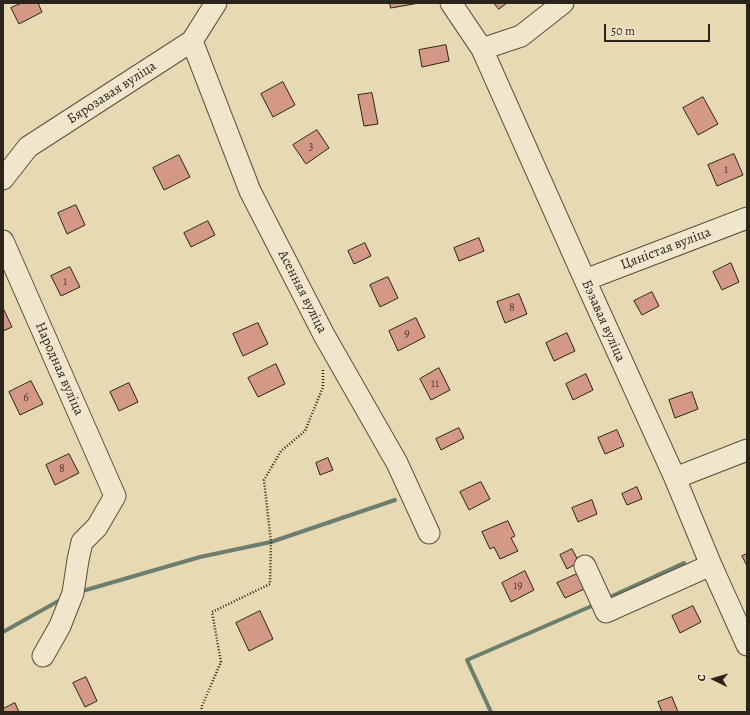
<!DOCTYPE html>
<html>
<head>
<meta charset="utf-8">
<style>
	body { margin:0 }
	#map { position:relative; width:750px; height:715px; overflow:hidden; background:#e7d9b1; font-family:Alegreya,serif }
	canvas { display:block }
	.frame { position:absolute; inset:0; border:4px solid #2b241a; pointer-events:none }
	.north { position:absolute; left:694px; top:659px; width:40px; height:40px; -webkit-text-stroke:3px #efe6cc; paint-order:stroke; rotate:275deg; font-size:11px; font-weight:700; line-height:16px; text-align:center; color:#2b241a }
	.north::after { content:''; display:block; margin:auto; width:14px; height:18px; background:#2b241a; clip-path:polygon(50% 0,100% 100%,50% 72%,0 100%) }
	.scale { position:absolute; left:604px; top:24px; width:106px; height:18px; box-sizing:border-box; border:2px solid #2b241a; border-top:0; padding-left:5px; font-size:12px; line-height:14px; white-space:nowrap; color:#2b241a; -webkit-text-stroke:3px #efe6cc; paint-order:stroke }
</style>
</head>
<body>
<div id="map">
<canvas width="750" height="715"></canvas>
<div class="frame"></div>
<div class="north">С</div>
<div class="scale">50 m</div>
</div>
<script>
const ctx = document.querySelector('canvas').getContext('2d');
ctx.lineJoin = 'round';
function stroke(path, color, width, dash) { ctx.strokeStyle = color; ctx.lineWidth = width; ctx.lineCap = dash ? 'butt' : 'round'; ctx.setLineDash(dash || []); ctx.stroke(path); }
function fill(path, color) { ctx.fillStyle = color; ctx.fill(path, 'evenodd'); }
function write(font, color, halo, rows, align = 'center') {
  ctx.font = font + ' Alegreya,serif'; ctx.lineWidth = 3; ctx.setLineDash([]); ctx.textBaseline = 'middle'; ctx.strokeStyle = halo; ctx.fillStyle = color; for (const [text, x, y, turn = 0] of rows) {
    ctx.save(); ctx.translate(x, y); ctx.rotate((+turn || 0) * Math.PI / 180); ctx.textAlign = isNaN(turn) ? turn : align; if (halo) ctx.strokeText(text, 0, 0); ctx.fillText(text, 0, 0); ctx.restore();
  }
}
stroke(new Path2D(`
	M 79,592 L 200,557 L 271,542 L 395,500
	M 610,597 L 684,563
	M 3,632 L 62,599
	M 491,712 L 467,660 L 594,605`), '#6c7f6e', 4);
const building = new Path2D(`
	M 22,3 L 38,3 L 42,12 L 19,24 L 11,8 Z
	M 390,3 L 419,3 L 391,8 Z
	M 494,3 L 507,3 L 499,9 Z
	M 446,45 L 449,61 L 422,67 L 419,50 Z
	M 283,82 L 295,105 L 273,117 L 261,94 Z
	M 372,93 L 378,124 L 364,126 L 358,95 Z
	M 703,97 L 718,124 L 698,135 L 683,108 Z
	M 317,130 L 329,148 L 306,164 L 293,145 Z
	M 734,154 L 743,175 L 717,186 L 708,165 Z
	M 179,155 L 190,177 L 164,190 L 153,168 Z
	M 76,205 L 85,225 L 67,234 L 58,213 Z
	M 208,221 L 215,235 L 191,247 L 184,233 Z
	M 479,238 L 484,251 L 459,261 L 454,248 Z
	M 365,243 L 371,256 L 354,264 L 348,251 Z
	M 731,263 L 739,282 L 722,290 L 713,272 Z
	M 70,267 L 80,287 L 61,296 L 51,276 Z
	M 388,277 L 398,298 L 380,307 L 370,285 Z
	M 652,292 L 659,306 L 642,315 L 634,301 Z
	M 519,294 L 527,314 L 505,323 L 497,302 Z
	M 3,308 L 12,327 L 3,331 Z
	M 416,318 L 425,337 L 398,351 L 389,331 Z
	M 258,323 L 268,344 L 243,356 L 233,334 Z
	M 567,333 L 575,351 L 554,361 L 546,343 Z
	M 276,364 L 285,384 L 258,397 L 248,378 Z
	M 439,368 L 450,390 L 431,400 L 420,379 Z
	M 586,374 L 593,390 L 573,400 L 566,384 Z
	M 31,381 L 43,404 L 20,415 L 9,392 Z
	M 129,383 L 138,402 L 119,411 L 110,392 Z
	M 692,392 L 698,409 L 675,418 L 669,400 Z
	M 459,428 L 464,438 L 441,450 L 436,439 Z
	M 617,430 L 624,446 L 605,454 L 598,438 Z
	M 69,454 L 79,473 L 55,485 L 46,465 Z
	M 328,458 L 333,470 L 320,475 L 316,463 Z
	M 481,482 L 490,499 L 469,510 L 460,492 Z
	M 637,487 L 642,499 L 627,505 L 622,494 Z
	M 592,500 L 597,514 L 578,522 L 572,508 Z
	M 508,521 L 515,536 L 511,538 L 518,551 L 500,559 L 494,547 L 490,549 L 482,532 Z
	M 572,549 L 579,562 L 567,569 L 560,555 Z
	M 747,554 L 747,566 L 742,556 Z
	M 525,571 L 534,590 L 511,602 L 502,583 Z
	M 577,574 L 584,589 L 565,598 L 557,583 Z
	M 693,606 L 701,622 L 680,633 L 672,616 Z
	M 260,611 L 273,639 L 249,651 L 236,623 Z
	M 86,677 L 97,701 L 85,707 L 73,683 Z
	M 672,697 L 678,712 L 662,712 L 658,702 Z
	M 15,703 L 19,712 L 3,712 L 3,709 Z`);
fill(building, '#d39886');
stroke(building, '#2b241a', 1);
const minor = new Path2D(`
	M 451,3 L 482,49 L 585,280 L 675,478 L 711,565 L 747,645
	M 192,41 L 250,191 L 324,335 L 397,463 L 429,533
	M 482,49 L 521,36 L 563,3
	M 3,179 L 28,147 L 192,41 L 216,3
	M 3,241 L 115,496 L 97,527 L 82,542 L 78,560 L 73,593 L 60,626 L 43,656
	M 585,280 L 747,218
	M 675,478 L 747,450
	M 585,566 L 606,612 L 711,565`);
stroke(minor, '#5a5140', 23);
stroke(new Path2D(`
	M 201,712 L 202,706 L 221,662 L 212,612 L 270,584 L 271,542 L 264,480 L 281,451 L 305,431 L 323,387 L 323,370`), '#2b241a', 2.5, [1, 2]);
stroke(minor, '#efe6cc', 21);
write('12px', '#554135', null, [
	["3",311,147],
	["1",726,170],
	["1",65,282],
	["8",512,308],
	["9",407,334],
	["11",435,384],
	["6",26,398],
	["8",62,469],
	["19",518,586]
]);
write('14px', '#2b241a', '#efe6cc', [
	["Бярозавая вуліца",112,93,-33],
	["Цяністая вуліца",666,249,-21],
	["Асенняя вуліца",302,292,63],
	["Бэзавая вуліца",603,321,66],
	["Народная вуліца",59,369,66]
]);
</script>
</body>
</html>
